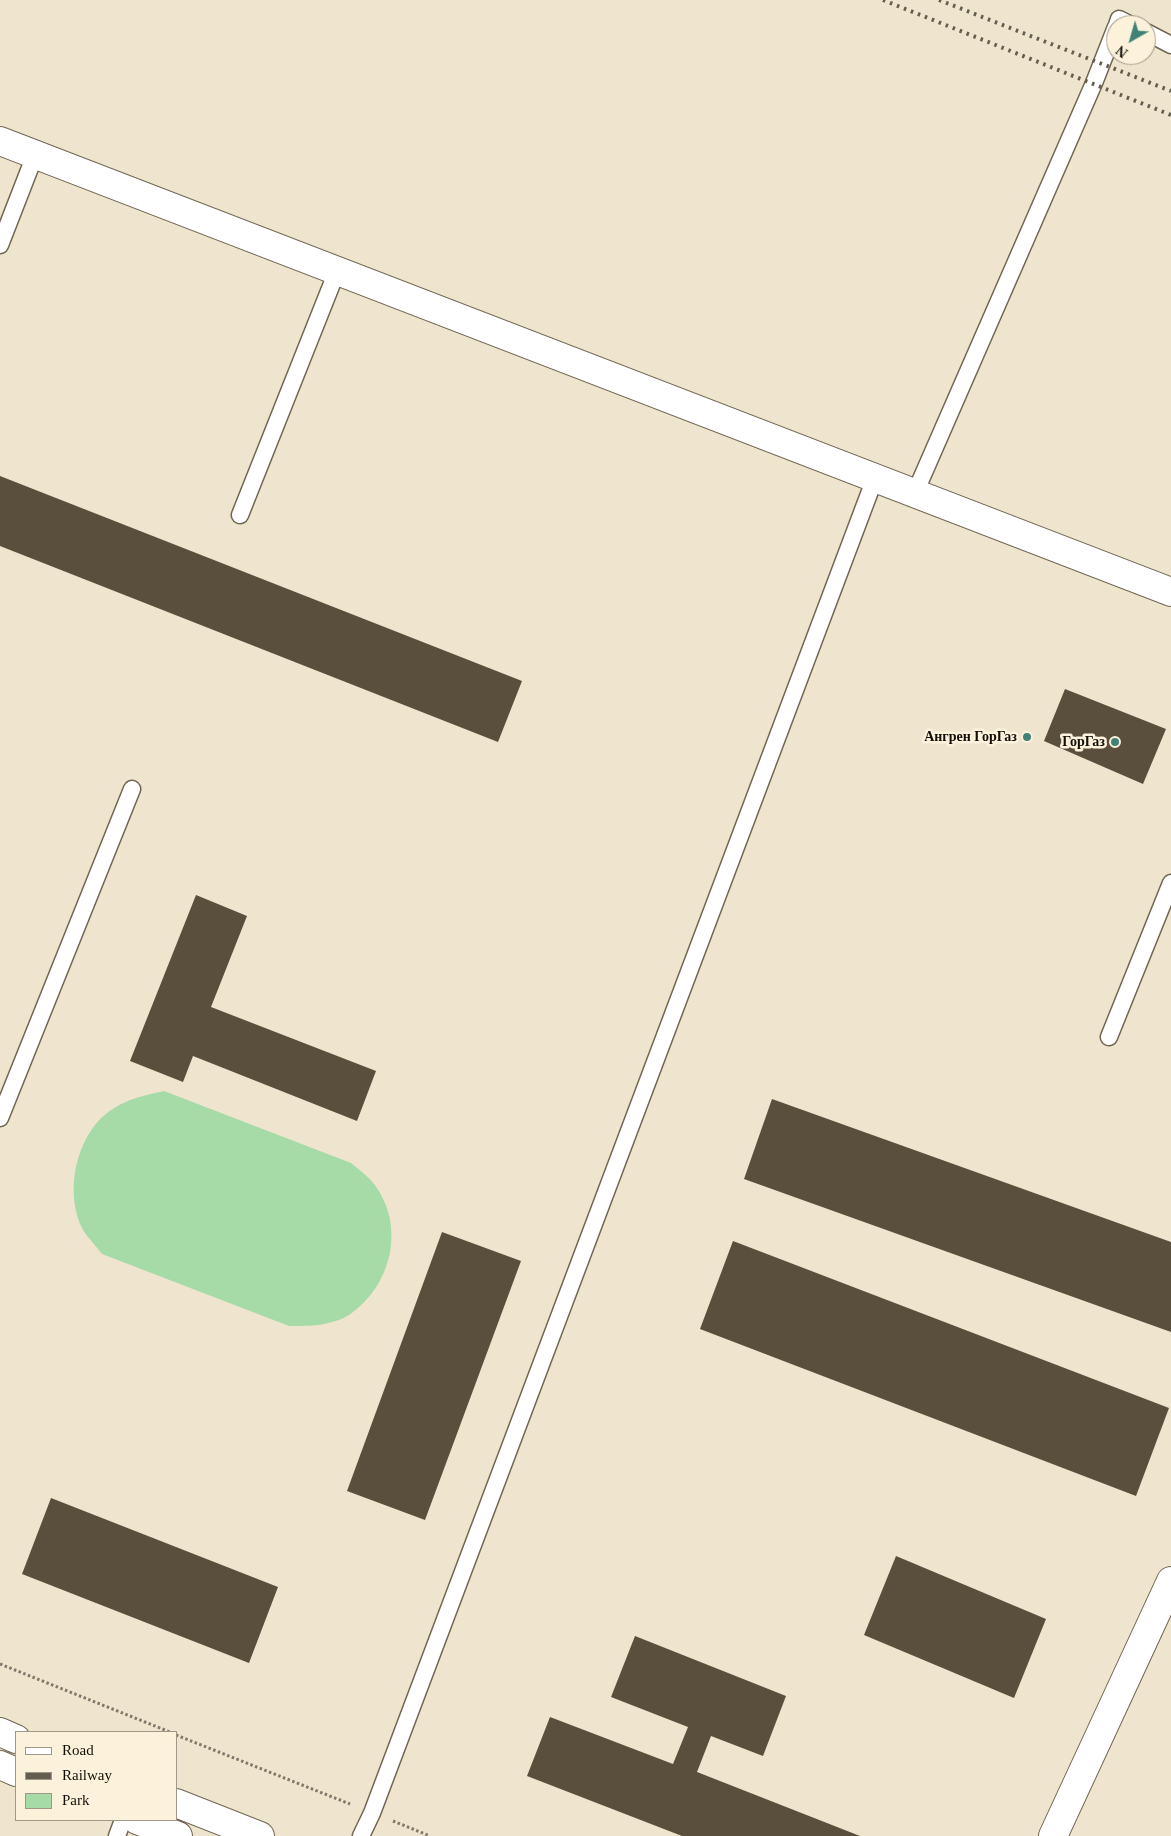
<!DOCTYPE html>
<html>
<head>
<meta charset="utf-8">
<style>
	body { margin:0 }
	#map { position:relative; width:1171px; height:1836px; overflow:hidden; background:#efe4ce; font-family:"Times New Roman",serif }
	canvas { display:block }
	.legend { position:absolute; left:15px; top:1731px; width:162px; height:90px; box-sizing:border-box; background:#fcf1db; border:1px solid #9f9787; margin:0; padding:6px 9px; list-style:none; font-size:15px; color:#130f08 }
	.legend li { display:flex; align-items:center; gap:10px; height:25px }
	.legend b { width:25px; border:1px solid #9f9787 }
	.north { position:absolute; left:1106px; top:15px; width:50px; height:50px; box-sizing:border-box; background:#fcf1db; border:1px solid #9f9787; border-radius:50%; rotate:218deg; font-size:14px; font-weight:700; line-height:20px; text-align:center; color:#130f08 }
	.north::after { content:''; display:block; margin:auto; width:18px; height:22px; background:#408376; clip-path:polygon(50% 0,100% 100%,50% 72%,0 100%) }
</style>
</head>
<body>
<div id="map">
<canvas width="1171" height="1836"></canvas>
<ul class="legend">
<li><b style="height:6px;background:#fff"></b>Road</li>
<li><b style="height:6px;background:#645e51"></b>Railway</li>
<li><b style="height:14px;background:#a6dba7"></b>Park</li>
</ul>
<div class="north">N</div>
</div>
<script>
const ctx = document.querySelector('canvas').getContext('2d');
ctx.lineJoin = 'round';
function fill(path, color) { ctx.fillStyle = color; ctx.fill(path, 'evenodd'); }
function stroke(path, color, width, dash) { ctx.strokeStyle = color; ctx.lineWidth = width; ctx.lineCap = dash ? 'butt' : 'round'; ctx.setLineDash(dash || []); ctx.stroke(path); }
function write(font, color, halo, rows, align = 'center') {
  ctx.font = font + ' "Times New Roman",serif'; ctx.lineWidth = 5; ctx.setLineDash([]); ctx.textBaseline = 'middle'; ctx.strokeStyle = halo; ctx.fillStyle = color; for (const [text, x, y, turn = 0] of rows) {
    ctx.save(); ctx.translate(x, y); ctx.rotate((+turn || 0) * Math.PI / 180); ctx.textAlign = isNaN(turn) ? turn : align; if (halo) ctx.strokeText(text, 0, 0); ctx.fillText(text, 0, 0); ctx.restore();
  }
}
fill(new Path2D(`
	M 164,1091 L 351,1163 C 359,1170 368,1176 374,1184 C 406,1226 392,1286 349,1315 C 331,1326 310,1326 289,1326 L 102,1254 C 96,1246 88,1238 83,1230 C 64,1195 75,1138 107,1113 C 126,1099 142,1096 164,1091 Z`), '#a6dba7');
fill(new Path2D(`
	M 0,476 L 522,681 L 498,742 L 0,546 Z
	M 1065,689 L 1166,729 L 1143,784 L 1044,741 Z
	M 196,895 L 247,916 L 211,1007 L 376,1071 L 357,1121 L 193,1056 L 183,1082 L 130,1061 Z
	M 772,1099 L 1171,1242 L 1171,1332 L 744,1179 Z
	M 442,1232 L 521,1261 L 425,1520 L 347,1491 Z
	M 733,1241 L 1169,1408 L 1136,1496 L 700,1329 Z
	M 51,1498 L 278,1587 L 249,1663 L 22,1574 Z
	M 896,1556 L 1046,1619 L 1014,1698 L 864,1635 Z
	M 635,1636 L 786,1696 L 763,1756 L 711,1736 L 697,1772 L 860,1836 L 682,1836 L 527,1776 L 550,1717 L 673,1764 L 688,1727 L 611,1697 Z`), '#5a4e3d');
const lane = new Path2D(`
	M 1117,25 L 1119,19 L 1131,25
	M 1146,32 L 1171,45
	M 0,245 L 35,155
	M 915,493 L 1094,83 L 1116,27
	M 240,515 L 337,271
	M 1109,1037 L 1171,883
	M 0,1118 L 132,789
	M 117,1836 L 123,1820
	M 361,1836 L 372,1813 L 875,478`);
const street = new Path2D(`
	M 0,141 L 1171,592
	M 1053,1836 L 1171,1581`);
const highway = new Path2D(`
	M 0,1732 L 16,1739
	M 0,1765 L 16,1772
	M 176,1803 L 260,1836
	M 137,1820 L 178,1836`);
stroke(lane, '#706653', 19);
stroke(street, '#706653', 30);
stroke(highway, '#706653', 30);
stroke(new Path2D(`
	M 0,1664 L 170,1732
	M 176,1735 L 350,1804
	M 393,1821 L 430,1836`), '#80786a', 3, [2.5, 2.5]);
stroke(lane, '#fff', 16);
stroke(street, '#fff', 28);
stroke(highway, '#fff', 28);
stroke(new Path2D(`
	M 883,0 L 1171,115
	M 939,0 L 1171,91`), '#645e51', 4, [2.5, 5]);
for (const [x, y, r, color] of [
	[1027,737,5,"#408376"],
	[1115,742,5,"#408376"]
]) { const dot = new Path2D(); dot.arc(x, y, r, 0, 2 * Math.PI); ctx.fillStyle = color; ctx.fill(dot); stroke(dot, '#fcf1db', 2); }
write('bold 14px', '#130f08', '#fcf1db', [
	["Ангрен ГорГаз",1017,737],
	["ГорГаз",1105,742]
], 'right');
</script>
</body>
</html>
